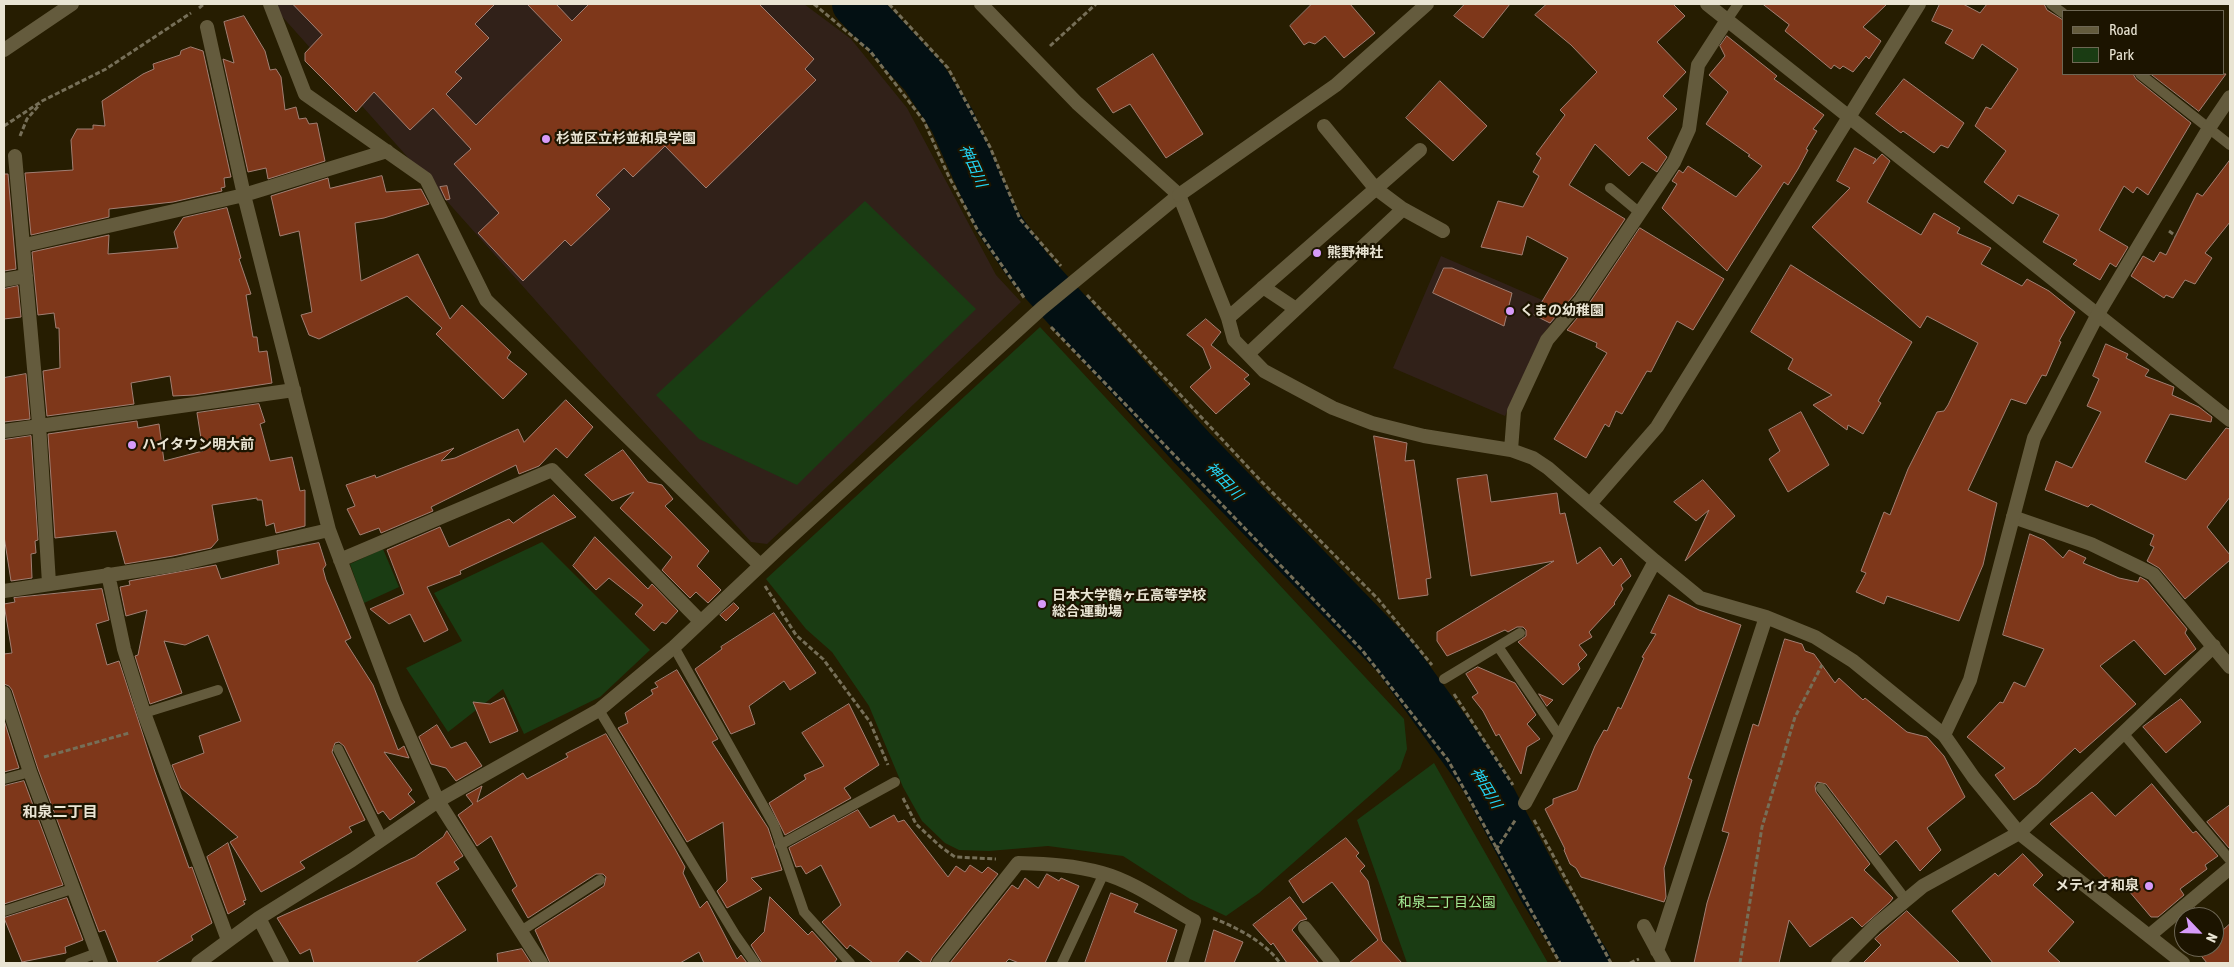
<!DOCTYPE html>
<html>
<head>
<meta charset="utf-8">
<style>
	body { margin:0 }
	#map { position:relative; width:2234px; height:967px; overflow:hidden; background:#261d01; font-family:"Asap Condensed",sans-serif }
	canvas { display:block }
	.frame { position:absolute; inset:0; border:5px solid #e9e4d3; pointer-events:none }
	.legend { position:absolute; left:2062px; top:10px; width:162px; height:65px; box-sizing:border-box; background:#1c1400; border:1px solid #6e6754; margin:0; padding:6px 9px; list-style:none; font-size:15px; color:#e9e4d3 }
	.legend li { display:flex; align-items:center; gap:10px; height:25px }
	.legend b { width:25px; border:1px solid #6e6754 }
	.north { position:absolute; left:2174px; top:907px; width:50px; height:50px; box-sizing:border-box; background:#1c1400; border:1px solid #6e6754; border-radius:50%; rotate:114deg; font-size:14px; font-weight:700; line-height:20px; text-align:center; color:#e9e4d3 }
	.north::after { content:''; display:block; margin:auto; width:18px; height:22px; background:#d79bf9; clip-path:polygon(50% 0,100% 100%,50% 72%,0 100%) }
</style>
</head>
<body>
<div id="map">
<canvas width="2234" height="967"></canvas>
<div class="frame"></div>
<ul class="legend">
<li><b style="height:6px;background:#645b3d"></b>Road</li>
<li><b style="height:14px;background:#1a3c13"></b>Park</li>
</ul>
<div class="north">N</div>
</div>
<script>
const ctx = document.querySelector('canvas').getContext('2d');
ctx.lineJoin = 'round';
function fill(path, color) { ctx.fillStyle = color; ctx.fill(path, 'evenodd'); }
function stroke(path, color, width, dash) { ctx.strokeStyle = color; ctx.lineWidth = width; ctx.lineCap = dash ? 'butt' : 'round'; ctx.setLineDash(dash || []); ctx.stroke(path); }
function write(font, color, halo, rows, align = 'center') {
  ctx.font = font + ' "Asap Condensed","Noto Sans JP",sans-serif'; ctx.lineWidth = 4.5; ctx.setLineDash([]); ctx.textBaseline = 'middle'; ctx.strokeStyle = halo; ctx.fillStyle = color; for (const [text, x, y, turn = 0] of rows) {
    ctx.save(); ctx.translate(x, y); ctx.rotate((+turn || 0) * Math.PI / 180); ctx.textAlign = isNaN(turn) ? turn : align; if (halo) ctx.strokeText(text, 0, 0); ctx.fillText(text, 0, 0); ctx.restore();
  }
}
fill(new Path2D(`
	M 271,4 L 804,4 L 851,39 L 907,108 L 996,275 L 1021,302 L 767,544 L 751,542 Z
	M 1441,256 L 1563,309 L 1543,334 L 1505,416 L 1393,368 Z`), '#312119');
fill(new Path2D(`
	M 865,201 L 976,309 L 797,485 L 699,439 L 656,395 Z
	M 1040,327 L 1404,719 L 1407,749 L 1400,769 L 1259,893 L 1226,916 L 1190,899 L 1123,856 L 1048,846 L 989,851 L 959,850 L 945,843 L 922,821 L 903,787 L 869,706 L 832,652 L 806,629 L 766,579 Z
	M 542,542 L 650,650 L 600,697 L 524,734 L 503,689 L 448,732 L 406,668 L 462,641 L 434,593 Z
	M 383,549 L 399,587 L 364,603 L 350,564 Z
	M 1434,763 L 1548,963 L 1407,963 L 1357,820 Z`), '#1a3c13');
stroke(new Path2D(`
	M 855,4 L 923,76 L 952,120 L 997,221 L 1030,269 L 1192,448 L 1395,657 L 1483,779 L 1542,891 L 1588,963`), '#031013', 46);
const building = new Path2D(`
	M 293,4 L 495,4 L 475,24 L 489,38 L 455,72 L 462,78 L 446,94 L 476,125 L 562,40 L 527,4 L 556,4 L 572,21 L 589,4 L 759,4 L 814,59 L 805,69 L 816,80 L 706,188 L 665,146 L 633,177 L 624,168 L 596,195 L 610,209 L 571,246 L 565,240 L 523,281 L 478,233 L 499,213 L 454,164 L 471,149 L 433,108 L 410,130 L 374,92 L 356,112 L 305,61 L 305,53 L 322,35 Z
	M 1312,4 L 1350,4 L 1375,33 L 1344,58 L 1325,36 L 1315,44 L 1309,42 L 1304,45 L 1290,26 Z
	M 1465,4 L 1510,4 L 1483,38 L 1454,16 Z
	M 1547,4 L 1673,4 L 1685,16 L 1657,42 L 1686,72 L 1663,96 L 1677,109 L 1647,138 L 1667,157 L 1657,172 L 1642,162 L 1629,176 L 1595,144 L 1569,185 L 1625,219 L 1574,295 L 1550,323 L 1534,315 L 1568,258 L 1527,236 L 1522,255 L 1481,247 L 1498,201 L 1523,207 L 1539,176 L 1533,172 L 1541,158 L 1536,154 L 1565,115 L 1560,110 L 1597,72 L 1571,45 L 1535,15 Z
	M 1763,4 L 1887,4 L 1863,27 L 1881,41 L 1869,59 L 1866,56 L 1853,72 L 1843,66 L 1840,69 L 1834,65 L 1831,69 L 1785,31 L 1789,25 Z
	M 1940,4 L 1963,4 L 1980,13 L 1987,4 L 2044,4 L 2047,10 L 2063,20 L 2063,74 L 2133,74 L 2136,79 L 2191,123 L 2148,195 L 2137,187 L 2133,193 L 2124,186 L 2099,230 L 2128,247 L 2116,267 L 2110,263 L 2100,280 L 2073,264 L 2077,260 L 2043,242 L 2059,215 L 2018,195 L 2013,204 L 1984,182 L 2006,151 L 1975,126 L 1986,107 L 1991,109 L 2018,69 L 1982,44 L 1973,59 L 1945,43 L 1953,30 L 1932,21 Z
	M 244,16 L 265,51 L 270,70 L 276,69 L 281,77 L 285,110 L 296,107 L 299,119 L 306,118 L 309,124 L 317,123 L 325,161 L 268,179 L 266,168 L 248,172 L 223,59 L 234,63 L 224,22 Z
	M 1727,36 L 1777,76 L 1774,79 L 1824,115 L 1813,129 L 1817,131 L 1806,149 L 1808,150 L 1798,169 L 1788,185 L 1784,182 L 1727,271 L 1662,208 L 1677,184 L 1672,181 L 1679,170 L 1683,173 L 1688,166 L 1736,197 L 1762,166 L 1748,156 L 1750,155 L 1706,124 L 1728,92 L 1709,75 L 1725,56 L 1720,46 Z
	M 191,47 L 203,51 L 231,177 L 224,178 L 225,187 L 221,188 L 222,191 L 173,202 L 109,209 L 109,217 L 31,235 L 25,173 L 73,170 L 71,140 L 77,129 L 93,129 L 93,125 L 105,126 L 102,101 L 143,74 L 154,69 L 153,64 L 180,55 L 181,51 Z
	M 1153,54 L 1203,134 L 1166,158 L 1130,104 L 1113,113 L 1097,89 Z
	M 2151,74 L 2226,74 L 2199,111 Z
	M 1904,79 L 1964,123 L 1948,148 L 1941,145 L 1934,153 L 1903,131 L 1901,133 L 1876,114 Z
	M 1440,81 L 1487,126 L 1453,161 L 1406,118 Z
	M 1855,148 L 1876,159 L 1873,164 L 1882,154 L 1890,161 L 1867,202 L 1921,235 L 1934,213 L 1960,228 L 1957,233 L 1991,248 L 1981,264 L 2022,286 L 2027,279 L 2049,291 L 2075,312 L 2059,341 L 2061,342 L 2046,376 L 2042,375 L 2026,404 L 2011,399 L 1968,490 L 1997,503 L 1983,565 L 1959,621 L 1887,596 L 1884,604 L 1856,592 L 1866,573 L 1861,571 L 1884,512 L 1890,515 L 1908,469 L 1937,412 L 1944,411 L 1948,405 L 1978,343 L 1927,316 L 1920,328 L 1812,227 L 1850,188 L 1837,181 Z
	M 2230,160 L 2230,222 L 2205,253 L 2212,258 L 2195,284 L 2185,280 L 2173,298 L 2166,295 L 2164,298 L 2131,276 L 2143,256 L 2154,262 L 2160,252 L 2166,255 L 2197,193 L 2202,196 Z
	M 4,174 L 8,174 L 16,269 L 4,271 Z
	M 382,176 L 386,192 L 421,189 L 429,204 L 384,218 L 355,223 L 361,281 L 418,254 L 450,319 L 462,305 L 511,352 L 507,358 L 527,374 L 503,399 L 436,334 L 442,328 L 407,296 L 319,339 L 309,335 L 301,315 L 312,312 L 299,231 L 280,236 L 271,196 L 328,178 L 330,188 Z
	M 447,186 L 450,199 L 446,200 L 440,187 Z
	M 227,208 L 241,258 L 239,259 L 251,294 L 246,295 L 253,337 L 257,337 L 259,352 L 267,351 L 272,383 L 194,395 L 173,396 L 170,376 L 131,383 L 134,404 L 47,416 L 43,371 L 60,368 L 59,328 L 56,328 L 54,313 L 38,315 L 32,252 L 109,235 L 108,254 L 178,248 L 174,232 L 183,218 Z
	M 1640,228 L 1724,279 L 1693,330 L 1677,321 L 1651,372 L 1647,371 L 1622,414 L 1616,411 L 1609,427 L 1605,424 L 1586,458 L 1554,439 L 1607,353 L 1596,347 L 1597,343 L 1567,330 L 1588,305 Z
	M 1791,265 L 1912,342 L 1878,401 L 1881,403 L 1863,434 L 1848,425 L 1847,430 L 1813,405 L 1832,395 L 1788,369 L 1793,359 L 1751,332 Z
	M 1444,268 L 1452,268 L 1512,293 L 1504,326 L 1433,293 Z
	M 18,286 L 21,317 L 4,319 L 4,289 Z
	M 1206,319 L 1221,332 L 1211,345 L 1249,375 L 1244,379 L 1250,384 L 1216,414 L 1190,387 L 1211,368 L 1203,348 L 1187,335 Z
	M 2106,344 L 2128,354 L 2126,358 L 2149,370 L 2145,376 L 2174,387 L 2172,395 L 2199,407 L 2212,417 L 2211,422 L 2170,414 L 2145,462 L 2186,480 L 2226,428 L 2230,429 L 2230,497 L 2207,527 L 2230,555 L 2230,560 L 2185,599 L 2159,568 L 2147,561 L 2154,547 L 2150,545 L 2154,535 L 2091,504 L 2088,507 L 2045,490 L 2056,461 L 2072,468 L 2101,412 L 2087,406 L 2099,379 L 2093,376 Z
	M 26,374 L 30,419 L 4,422 L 4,378 Z
	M 566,400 L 593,427 L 567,458 L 556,448 L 539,466 L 519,474 L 516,465 L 431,507 L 433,511 L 381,533 L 379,528 L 360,535 L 347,509 L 355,506 L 346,485 L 375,475 L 376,478 L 454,448 L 441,461 L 455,458 L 518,429 L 524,442 Z
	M 259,404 L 265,422 L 260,424 L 270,461 L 292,457 L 300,491 L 305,490 L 305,526 L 276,533 L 274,523 L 266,526 L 262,500 L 257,500 L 257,498 L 212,505 L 218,540 L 211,548 L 173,556 L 125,564 L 116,531 L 55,538 L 48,434 L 137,421 L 138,428 L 159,424 L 164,461 L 203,451 L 197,413 Z
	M 1801,412 L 1829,465 L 1788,492 L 1769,459 L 1780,451 L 1769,430 Z
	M 31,436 L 38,540 L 35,541 L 36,553 L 31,554 L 32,578 L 11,581 L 4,536 L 4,440 Z
	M 1374,436 L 1407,443 L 1405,461 L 1414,460 L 1431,578 L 1426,579 L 1428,595 L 1399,599 Z
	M 623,450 L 648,482 L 662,485 L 673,499 L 665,506 L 709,551 L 697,566 L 721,590 L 708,603 L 696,592 L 690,598 L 662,570 L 672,557 L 620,508 L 634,492 L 612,501 L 585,475 Z
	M 1487,475 L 1491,502 L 1557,493 L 1560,514 L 1565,513 L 1577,564 L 1600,547 L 1613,566 L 1621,558 L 1631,576 L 1621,585 L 1623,589 L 1614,603 L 1615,604 L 1589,632 L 1592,637 L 1579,645 L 1587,655 L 1578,664 L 1580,669 L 1563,685 L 1518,642 L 1526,636 L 1526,630 L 1523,627 L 1517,627 L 1508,632 L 1505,630 L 1447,656 L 1437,641 L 1437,632 L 1554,561 L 1471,576 L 1457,479 Z
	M 1703,480 L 1735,516 L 1685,561 L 1709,510 L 1696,521 L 1674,502 Z
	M 554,495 L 576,517 L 460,571 L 461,574 L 427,587 L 448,630 L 424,642 L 410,614 L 389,624 L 370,609 L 404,594 L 387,550 L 440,527 L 449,547 L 509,519 L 513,523 Z
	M 2030,534 L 2044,540 L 2063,558 L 2069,550 L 2086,558 L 2083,563 L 2119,578 L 2138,582 L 2140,577 L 2147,581 L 2187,629 L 2185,633 L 2196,649 L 2165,675 L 2134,640 L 2100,666 L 2136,704 L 2080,753 L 2075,748 L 2037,784 L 2014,800 L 1995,775 L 2005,768 L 1967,737 L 2000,702 L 2003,703 L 2014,682 L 2025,687 L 2044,649 L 2003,635 Z
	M 595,537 L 648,589 L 652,584 L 678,611 L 666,624 L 662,622 L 654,631 L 635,614 L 643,605 L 609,578 L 596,590 L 573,566 Z
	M 319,543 L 326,565 L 323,569 L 326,580 L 351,638 L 345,641 L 373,685 L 398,750 L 404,746 L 409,758 L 384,752 L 412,790 L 408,794 L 415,802 L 390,820 L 383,811 L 378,814 L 344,746 L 339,742 L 335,743 L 332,752 L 365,820 L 349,827 L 352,832 L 300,862 L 305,868 L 261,892 L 230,842 L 238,837 L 181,788 L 172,765 L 204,753 L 199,736 L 241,721 L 208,635 L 185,645 L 164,641 L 182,693 L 150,704 L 135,656 L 138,655 L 147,610 L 126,616 L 120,587 L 130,585 L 129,581 L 216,565 L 221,579 L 279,564 L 277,551 Z
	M 102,589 L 109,620 L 96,624 L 107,665 L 119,661 L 155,772 L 189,868 L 192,867 L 212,923 L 191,936 L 193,940 L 155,963 L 118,963 L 105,930 L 99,932 L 38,769 L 12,690 L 9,686 L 4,684 L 4,654 L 12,653 L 4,604 L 15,602 L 14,598 Z
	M 1669,595 L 1699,610 L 1741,625 L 1688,778 L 1692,780 L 1664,868 L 1666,897 L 1664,902 L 1581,877 L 1576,868 L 1570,864 L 1564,850 L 1565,849 L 1545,809 L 1553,804 L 1553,799 L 1577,790 L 1595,746 L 1604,730 L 1607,731 L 1618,707 L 1621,709 L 1644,658 L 1642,657 L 1656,634 L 1651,633 Z
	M 734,603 L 739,608 L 726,621 L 720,615 Z
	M 774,613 L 816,673 L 790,690 L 784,681 L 749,706 L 755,724 L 731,734 L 695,669 L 722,649 L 721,647 Z
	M 1785,639 L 1802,644 L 1805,651 L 1814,654 L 1835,683 L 1839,678 L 1863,700 L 1865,698 L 1907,732 L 1927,737 L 1944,756 L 1965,797 L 1927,828 L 1941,850 L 1920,871 L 1896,840 L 1880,855 L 1826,784 L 1817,782 L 1815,786 L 1816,792 L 1870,864 L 1864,870 L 1893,898 L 1890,902 L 1862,927 L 1852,917 L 1810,947 L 1789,920 L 1779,963 L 1694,963 L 1707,903 L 1729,833 L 1722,831 L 1737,778 L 1753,724 L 1758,726 Z
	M 1478,667 L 1515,683 L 1536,715 L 1527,724 L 1540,739 L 1527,747 L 1521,774 L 1499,734 L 1496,736 L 1483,711 L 1472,697 L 1478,693 L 1466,674 Z
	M 677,670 L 718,739 L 712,742 L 768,828 L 782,870 L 751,878 L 762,889 L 727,908 L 717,891 L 727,881 L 723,822 L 687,842 L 618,728 L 628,723 L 625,713 L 653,694 L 651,690 L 658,687 L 655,683 Z
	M 1539,694 L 1553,700 L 1547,706 Z
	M 504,698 L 518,731 L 490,743 L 473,702 L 490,704 Z
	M 2181,699 L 2201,722 L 2166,753 L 2143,727 Z
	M 849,704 L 879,765 L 844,788 L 851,798 L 785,835 L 769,803 L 806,779 L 804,775 L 824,766 L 802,733 Z
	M 4,720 L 19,768 L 4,772 Z
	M 437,725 L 451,748 L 466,742 L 482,766 L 456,781 L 446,768 L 431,764 L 419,737 Z
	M 606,734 L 675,849 L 685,867 L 683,873 L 700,908 L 707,901 L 737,959 L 741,955 L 747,963 L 704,963 L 699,952 L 680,963 L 550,963 L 535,930 L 604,886 L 606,877 L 603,874 L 596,874 L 528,918 L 512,890 L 517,886 L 491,836 L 477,846 L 458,815 L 473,804 L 466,795 L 482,786 L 477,802 L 523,773 L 527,779 L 568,757 L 566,754 Z
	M 24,781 L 63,885 L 4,904 L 4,786 Z
	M 2152,784 L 2193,833 L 2196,831 L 2218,856 L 2205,865 L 2207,869 L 2180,889 L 2184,895 L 2158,917 L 2151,917 L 2117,877 L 2111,883 L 2050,824 L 2092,792 L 2115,816 Z
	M 2230,805 L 2230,847 L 2229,848 L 2207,822 Z
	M 858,810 L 870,828 L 894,815 L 898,822 L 904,820 L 948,877 L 956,866 L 965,872 L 970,865 L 982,873 L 988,867 L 998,874 L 932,958 L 930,963 L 923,963 L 907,951 L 897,963 L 873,963 L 850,945 L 847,949 L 822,922 L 841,905 L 821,865 L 806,874 L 801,866 L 796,867 L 789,848 Z
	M 447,831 L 463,856 L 454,862 L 459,869 L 436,883 L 466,930 L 415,963 L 314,963 L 310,949 L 300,954 L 277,918 L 415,857 L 443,837 Z
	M 1346,838 L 1359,853 L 1356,856 L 1365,866 L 1360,871 L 1368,881 L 1382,941 L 1402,963 L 1349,963 L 1378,940 L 1332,882 L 1303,903 L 1289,881 Z
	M 228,843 L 246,900 L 243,901 L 245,904 L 228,914 L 207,857 Z
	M 2023,854 L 2043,875 L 2033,885 L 2074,922 L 2048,951 L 2061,963 L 1993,963 L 1952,911 L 1995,873 L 1998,876 Z
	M 1047,874 L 1059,881 L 1061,878 L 1079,886 L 1045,963 L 1019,963 L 1009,959 L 1005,963 L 950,963 L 1012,885 L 1018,889 L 1025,878 L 1038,888 Z
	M 1111,893 L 1138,904 L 1134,912 L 1177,930 L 1166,963 L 1085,963 Z
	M 770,897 L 808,935 L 812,931 L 837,959 L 834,963 L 762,963 L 751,945 L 764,932 Z
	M 1290,897 L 1307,919 L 1300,921 L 1292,930 L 1319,963 L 1287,963 L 1273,943 L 1271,945 L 1253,925 Z
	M 67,898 L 83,940 L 65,947 L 66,953 L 22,962 L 4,918 Z
	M 2195,908 L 2203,917 L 2185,917 Z
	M 1907,911 L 1960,963 L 1863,963 L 1881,945 L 1875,939 Z
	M 2184,918 L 2184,935 L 2176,925 Z
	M 2230,924 L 2230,963 L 2207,963 L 2194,947 L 2214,947 L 2214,931 L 2217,935 Z
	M 1214,930 L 1243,942 L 1234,963 L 1205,963 Z
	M 522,949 L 531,963 L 498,963 L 497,954 Z`);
fill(building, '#7e371a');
stroke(building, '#a17f73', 1);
stroke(new Path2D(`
	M 814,4 L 870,51 L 924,121 L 949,177 L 977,229 L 1025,299
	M 889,4 L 948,68 L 990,147 L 1020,219 L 1061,266
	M 199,8 L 204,4
	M 1050,46 L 1096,4
	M 4,126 L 42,101 L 106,69 L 191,13
	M 20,136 L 27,119 L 40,104
	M 2169,231 L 2176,236
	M 1087,295 L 1261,481 L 1378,599 L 1432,665
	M 1051,327 L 1362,650 L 1448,760 L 1560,963
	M 765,586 L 796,635 L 823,659 L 870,722 L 888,765
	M 1454,694 L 1513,785
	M 44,757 L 129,733
	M 903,798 L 916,824 L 941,847 L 955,857 L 996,859
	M 1534,820 L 1611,963
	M 1496,850 L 1516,819
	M 1213,918 C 1237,928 1264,941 1280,963
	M 1630,963 L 1639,959
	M 1740,963 L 1762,827 L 1795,717 L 1822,665`), '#766f58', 3, [5, 2.5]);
stroke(new Path2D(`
	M 2051,4 L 2063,13
	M 1727,20 L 1738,4
	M 2140,74 L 2230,145
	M 1610,188 L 1640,213
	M 674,647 L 774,825 L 804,912 L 850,963
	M 1499,648 L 1560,737
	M 1444,679 L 1520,633
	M 599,710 L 736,936 L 755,963
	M 144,713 L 218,690
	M 2123,733 L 2230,860
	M 338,749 L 382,838
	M 4,779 L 30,772
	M 1821,788 L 1906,900
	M 780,845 L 895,782
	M 4,911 L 72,889
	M 521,931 L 600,880
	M 70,963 L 97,953
	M 1062,963 L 1104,873`), '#645b3d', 10);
stroke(new Path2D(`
	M 270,4 L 305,94 L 426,179 L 486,300 L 760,565
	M 981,4 L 1077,103 L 1179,195 L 1228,318 L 1234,340 L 1264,371 L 1333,408 L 1372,423 L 1424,436 L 1511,450 L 1533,458 L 1548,468 L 1655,561 L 1700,598 L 1766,617 L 1815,637 L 1853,661 L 1944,735 L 1974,778 L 2019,833 L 2183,963
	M 1707,4 L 2230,420
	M 207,27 L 244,195 L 329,530 L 394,702 L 438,801 L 541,963
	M 1324,126 L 1375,188 L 1403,209 L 1443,231
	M 15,156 L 39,424 L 49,583
	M 25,245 L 244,195 L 387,151
	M 4,280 L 26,276
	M 1263,287 L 1296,309
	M 1228,318 L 1420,150
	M 1248,354 L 1403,209
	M 4,431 L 294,390
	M 1511,450 L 1514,411 L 1547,340 L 1581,300 L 1674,162 L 1689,129 L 1698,65 L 1727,20
	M 1590,504 L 1657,427 L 1919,4
	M 2013,517 L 2091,544 L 2153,574 L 2230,667
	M 340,560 L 552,470 L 700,621
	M 108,574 L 124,649 L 144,713 L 228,940
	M 4,591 L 175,565 L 329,530
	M 4,693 L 30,772 L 101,963
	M 1525,803 L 1655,561
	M 259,918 L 282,963
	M 1644,926 L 1664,963
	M 1305,928 L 1333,963
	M 2150,935 L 2230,868
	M 1657,951 L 1766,617
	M 198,963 L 259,918 L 352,860 L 438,801 L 599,710 L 674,647 L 780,547 L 1042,308 L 1179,195
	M 939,963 L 1018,863 C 1047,864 1075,865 1102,873 C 1135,882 1165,905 1194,921 L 1181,963
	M 1838,963 L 1876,925 L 1923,886 L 2019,833 L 2214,646`), '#645b3d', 14);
stroke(new Path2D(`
	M 1179,195 L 1336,85 L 1427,4
	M 1944,735 L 1970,680 L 2034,438 L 2098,314 L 2209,128 L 2230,97`), '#645b3d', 14);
stroke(new Path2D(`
	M 4,50 L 72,4`), '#645b3d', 14);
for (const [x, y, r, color] of [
	[546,139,5,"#d79bf9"],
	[1317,253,5,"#d79bf9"],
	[1510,311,5,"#d79bf9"],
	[132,445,5,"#d79bf9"],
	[1042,604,5,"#d79bf9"],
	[2149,886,5,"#d79bf9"]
]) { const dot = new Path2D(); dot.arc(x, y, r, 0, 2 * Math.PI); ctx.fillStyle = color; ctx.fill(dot); stroke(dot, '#1c1400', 2); }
write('bold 14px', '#e9e4d3', '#1c1400', [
	["杉並区立杉並和泉学園",556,139],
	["熊野神社",1327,253],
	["くまの幼稚園",1520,311],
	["ハイタウン明大前",142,445],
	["日本大学鶴ヶ丘高等学校",1052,596],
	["総合運動場",1052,612],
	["メティオ和泉",2139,886,"right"]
], 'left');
write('14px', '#a1e992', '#1c1400', [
	["和泉二丁目公園",1447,903]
]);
write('italic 15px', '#23d6f5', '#1c1400', [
	["神田川",973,166,66],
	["神田川",1224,481,46],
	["神田川",1486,788,59]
]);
write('bold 15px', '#e9e4d3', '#1c1400', [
	["和泉二丁目",60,812]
]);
</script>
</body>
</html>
